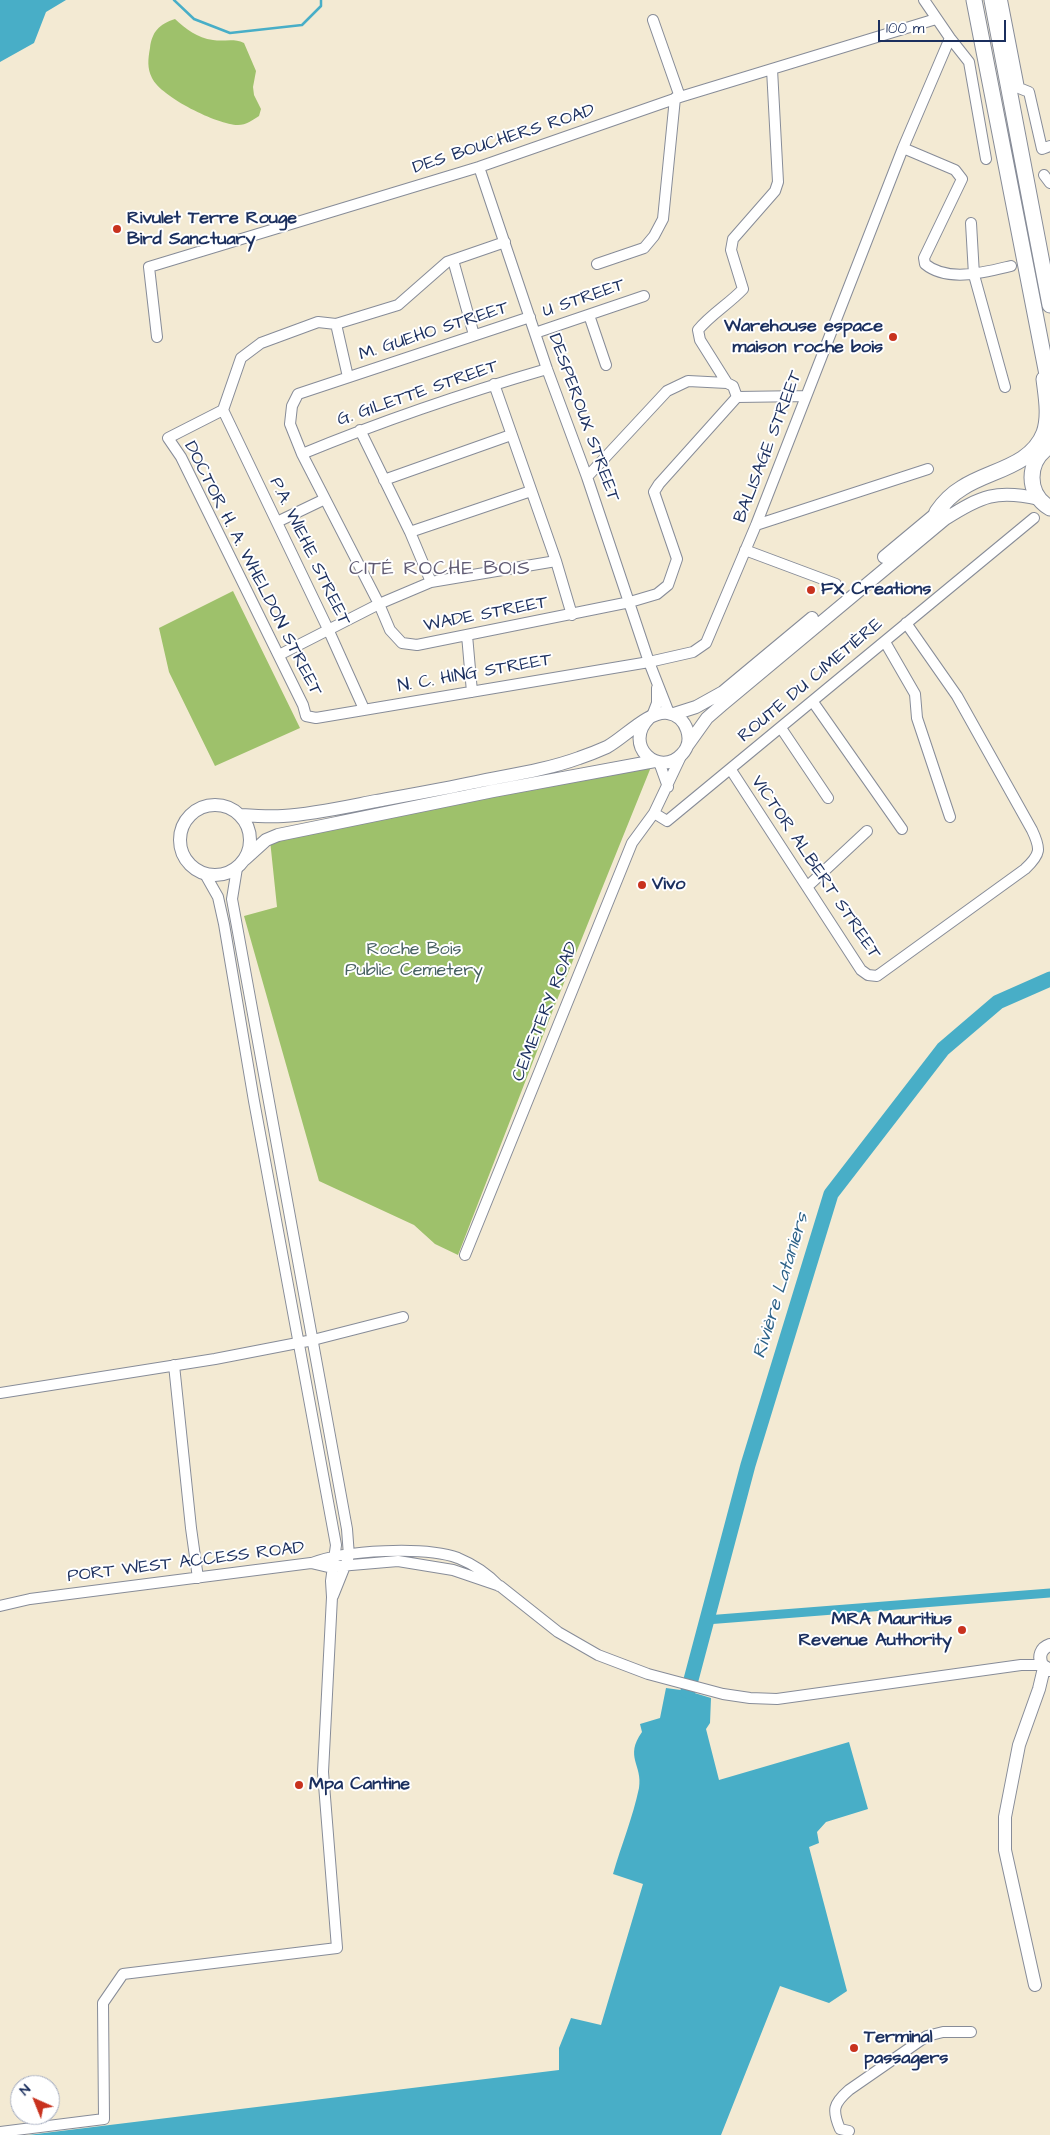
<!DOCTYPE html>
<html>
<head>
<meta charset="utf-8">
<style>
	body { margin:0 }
	#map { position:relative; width:1050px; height:2135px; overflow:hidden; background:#f3ead3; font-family:"Architects Daughter",sans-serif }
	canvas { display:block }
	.north { position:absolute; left:10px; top:2075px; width:50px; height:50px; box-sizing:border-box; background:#fff; border:1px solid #a4acbf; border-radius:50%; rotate:316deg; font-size:14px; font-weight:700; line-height:20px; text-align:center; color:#1b2f5e }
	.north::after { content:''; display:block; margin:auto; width:18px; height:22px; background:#c8321e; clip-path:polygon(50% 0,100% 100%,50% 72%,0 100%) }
	.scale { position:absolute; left:878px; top:20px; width:128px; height:22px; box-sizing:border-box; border:2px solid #1b2f5e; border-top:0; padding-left:6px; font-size:15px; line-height:18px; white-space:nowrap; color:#1b2f5e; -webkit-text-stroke:4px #fff; paint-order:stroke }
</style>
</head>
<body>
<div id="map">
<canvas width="1050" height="2135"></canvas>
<div class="north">N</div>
<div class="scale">100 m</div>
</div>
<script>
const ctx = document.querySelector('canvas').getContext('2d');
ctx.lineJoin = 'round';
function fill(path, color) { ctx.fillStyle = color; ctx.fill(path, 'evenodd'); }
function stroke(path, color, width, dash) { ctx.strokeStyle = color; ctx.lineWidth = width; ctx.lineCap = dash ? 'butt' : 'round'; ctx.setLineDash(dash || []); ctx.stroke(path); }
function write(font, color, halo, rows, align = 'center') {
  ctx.font = font + ' "Architects Daughter",sans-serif'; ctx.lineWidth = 4; ctx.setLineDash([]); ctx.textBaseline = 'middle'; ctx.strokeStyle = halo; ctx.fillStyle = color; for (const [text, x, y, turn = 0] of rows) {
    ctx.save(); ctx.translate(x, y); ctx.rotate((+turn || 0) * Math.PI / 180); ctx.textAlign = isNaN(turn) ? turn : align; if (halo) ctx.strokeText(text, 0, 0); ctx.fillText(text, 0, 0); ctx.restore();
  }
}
fill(new Path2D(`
	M 175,19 C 186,29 197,38 213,40 C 224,42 233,38 244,43 L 256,71 L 253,87 L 254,95 L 261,109 L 259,116 C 253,120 246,125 238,125 C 218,125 161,97 152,78 C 147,68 148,59 150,48 C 152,32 159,24 175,19 Z
	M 233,591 L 300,728 L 215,766 L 169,672 L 159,628 Z
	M 651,767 L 553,1010 L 458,1255 L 435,1244 L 414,1225 L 319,1181 L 244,916 L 277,907 L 270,840 Z`), '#9ec16b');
fill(new Path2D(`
	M 0,0 L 66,0 L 46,12 L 34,43 L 0,62 Z
	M 666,1688 L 688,1691 L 711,1698 L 710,1723 L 706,1729 L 719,1780 L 849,1742 L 868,1809 L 826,1822 L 817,1832 L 819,1843 L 809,1847 L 847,1991 L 829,2003 L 780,1986 L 721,2135 L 28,2135 L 559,2070 L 559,2048 L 571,2018 L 601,2025 L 643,1884 L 613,1874 C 621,1846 633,1817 639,1788 C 643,1765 624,1757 642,1732 L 640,1724 L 660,1718 Z`), '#48aec7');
stroke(new Path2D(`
	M 174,0 L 194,19 L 230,33 L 302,25 L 321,6 L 321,0`), '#48aec7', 2.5);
stroke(new Path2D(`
	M 706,1620 L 1050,1593`), '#48aec7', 9);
stroke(new Path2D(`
	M 688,1691 L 748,1465 L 831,1194 L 943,1049 L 998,1002 L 1050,979`), '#48aec7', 15);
const minor = new Path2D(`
	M 924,0 L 950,38 L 969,62 L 986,159
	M 1002,0 L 1019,88 L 1029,92 L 1042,149 L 1050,146
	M 653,20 L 680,97
	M 903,148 L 955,170 L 962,179 L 924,258 L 925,264 C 948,283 986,272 1011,266
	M 479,167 L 547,369 L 587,477 L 649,662 L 669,713
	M 1044,175 L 1050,183
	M 971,223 L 974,275 L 1005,387
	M 505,242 L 447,262 L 398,305 L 336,324 L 318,322 L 261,343 L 241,358 L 223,410 L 168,438 L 181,457 L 303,705 L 306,716 L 316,718 L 649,662 L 693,652 L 706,643 L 756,525 L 903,148 L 950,38
	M 453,260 L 474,335
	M 597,264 L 644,248 L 654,236 L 663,219 L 675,98
	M 589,315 L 606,365
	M 530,317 L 298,394 L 292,406 L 290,424 L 302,454 L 379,604 L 390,630 L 402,643 L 417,645 L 630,602 L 657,594 L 668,585 L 677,559 L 654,492 L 659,484 L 737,397 L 806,396
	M 336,324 L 348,377
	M 535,333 L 644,296
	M 157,337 L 149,267 L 479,167 L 680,97 L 936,19
	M 727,383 L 700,340 L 698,330 C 711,314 729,304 743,289 L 731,250 L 733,239 L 775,191 L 778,182 L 772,69
	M 494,384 L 556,561 L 572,615
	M 223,410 L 328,629 L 364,709
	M 360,430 L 410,532 L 431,582
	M 302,454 C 382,421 464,393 547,369
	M 587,477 L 667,391 L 688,381 L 727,383 L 733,386 L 737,397
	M 384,480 L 511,435
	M 277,522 L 325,499
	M 756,525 L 928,469
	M 410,532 L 531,491
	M 745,550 L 836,584
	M 467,635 L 472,692
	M 885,642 L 915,694 L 917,718 L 950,817
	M 279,655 L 379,604 L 431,582 L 556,561
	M 813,702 L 902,829
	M 652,716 L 657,703 L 657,688
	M 781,728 L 828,798
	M 659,762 L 668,787
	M 731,770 L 861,970 L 868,975 L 877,976 L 1025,869 C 1041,854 1041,849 1032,830 L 957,696 L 906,623
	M 654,813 L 667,821 L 1034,518
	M 237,868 L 232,899 L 347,1529 L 349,1556 L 333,1596
	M 808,886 L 867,831
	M 465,1255 L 632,843 L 654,813 L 682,754
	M 174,1365 L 191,1528 L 198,1578
	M 0,1393 L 215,1359 L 313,1340 L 403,1317
	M 312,1563 C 344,1550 425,1546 458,1558 C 475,1565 487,1573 499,1586
	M 0,1606 L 30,1599 L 311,1563 L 328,1567 L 398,1561 L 453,1570 L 500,1586 L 558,1632 L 598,1655 L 648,1674 L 723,1694 L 750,1698 L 777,1699 L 1021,1665 L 1042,1665
	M 849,2131 L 840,2129 C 832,2110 833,2104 849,2090 L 927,2036 L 943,2032 L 971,2032
	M 0,2132 L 104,2119 L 103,2003 L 123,1974 L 337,1948 L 323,1772 L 332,1597 L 331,1581 L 336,1545 L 254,1101 L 224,924 L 218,897 L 205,874`);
const major = new Path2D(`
	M 884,557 L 944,507
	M 674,714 L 696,707 L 723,692 L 812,618
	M 687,746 L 707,718 L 722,705 L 945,519 C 981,496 997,489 1039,499
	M180 840a35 35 0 1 1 70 0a35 35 0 1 1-70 0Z
	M 241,815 C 255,816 269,817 283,816 C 314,814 345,807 376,801 C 409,795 443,789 476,782 C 510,775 546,770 579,758 C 588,755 598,751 607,747 C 624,738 649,710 668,713 C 687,716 695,741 682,754 C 659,779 622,745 649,718
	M 245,859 L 266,840 L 278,835 L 493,791 L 655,761
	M 1050,1645 C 1041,1648 1038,1656 1042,1665 L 1050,1670
	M 1035,1985 L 1005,1850 L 1005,1817 L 1019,1745 L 1039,1689 L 1044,1668`);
const highway = new Path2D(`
	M 974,0 L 1050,390
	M 992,0 L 1050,305
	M 1050,446 C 1026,461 1026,494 1050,508
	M 937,512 C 944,502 952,494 962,488 C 989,470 1031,467 1044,433 C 1050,416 1046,396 1044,379`);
stroke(minor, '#878c98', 12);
stroke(major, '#878c98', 14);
stroke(highway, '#878c98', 17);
stroke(minor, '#fff', 10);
stroke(major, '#fff', 12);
stroke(highway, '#fff', 15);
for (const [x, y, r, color] of [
	[117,229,5,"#c8321e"],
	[893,337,5,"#c8321e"],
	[811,590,5,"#c8321e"],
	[642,885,5,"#c8321e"],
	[962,1630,5,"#c8321e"],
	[299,1785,5,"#c8321e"],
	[854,2048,5,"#c8321e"]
]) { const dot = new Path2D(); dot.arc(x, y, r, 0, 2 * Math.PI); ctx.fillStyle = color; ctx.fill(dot); stroke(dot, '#fff', 2); }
write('18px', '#1b2f5e', '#fff', [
	["DES BOUCHERS ROAD",504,140,-18],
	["U STREET",584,299,-19],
	["M. GUEHO STREET",434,332,-18],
	["G. GILETTE STREET",418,394,-19],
	["DESPEROUX STREET",583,418,70],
	["BALISAGE STREET",769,447,-69],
	["P.A. WIEHE STREET",309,552,64],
	["DOCTOR H. A. WHELDON STREET",252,569,63],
	["WADE STREET",486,615,-11],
	["N. C. HING STREET",475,674,-10],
	["ROUTE DU CIMETIÈRE",811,681,-40],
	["VICTOR ALBERT STREET",815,868,56],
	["CEMETERY ROAD",546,1012,-68],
	["PORT WEST ACCESS ROAD",186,1563,-7]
]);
write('bold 18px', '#1b2f5e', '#fff', [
	["Rivulet Terre Rouge",127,219],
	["Bird Sanctuary",127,240],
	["Warehouse espace",883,327,"right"],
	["maison roche bois",883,348,"right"],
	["FX Creations",821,590],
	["Vivo",652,885],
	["MRA Mauritius",952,1620,"right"],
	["Revenue Authority",952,1641,"right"],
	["Mpa Cantine",309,1785],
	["Terminal",864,2038],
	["passagers",864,2059]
], 'left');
write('18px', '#496263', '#fff', [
	["Roche Bois",414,950],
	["Public Cemetery",414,971]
]);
write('italic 19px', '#2d6288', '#fff', [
	["Rivière Lataniers",782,1286,-73]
]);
ctx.letterSpacing = '1px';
write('20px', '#615c74', '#fff', [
	["CITÉ ROCHE BOIS",440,570]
]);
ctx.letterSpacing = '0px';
</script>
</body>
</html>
